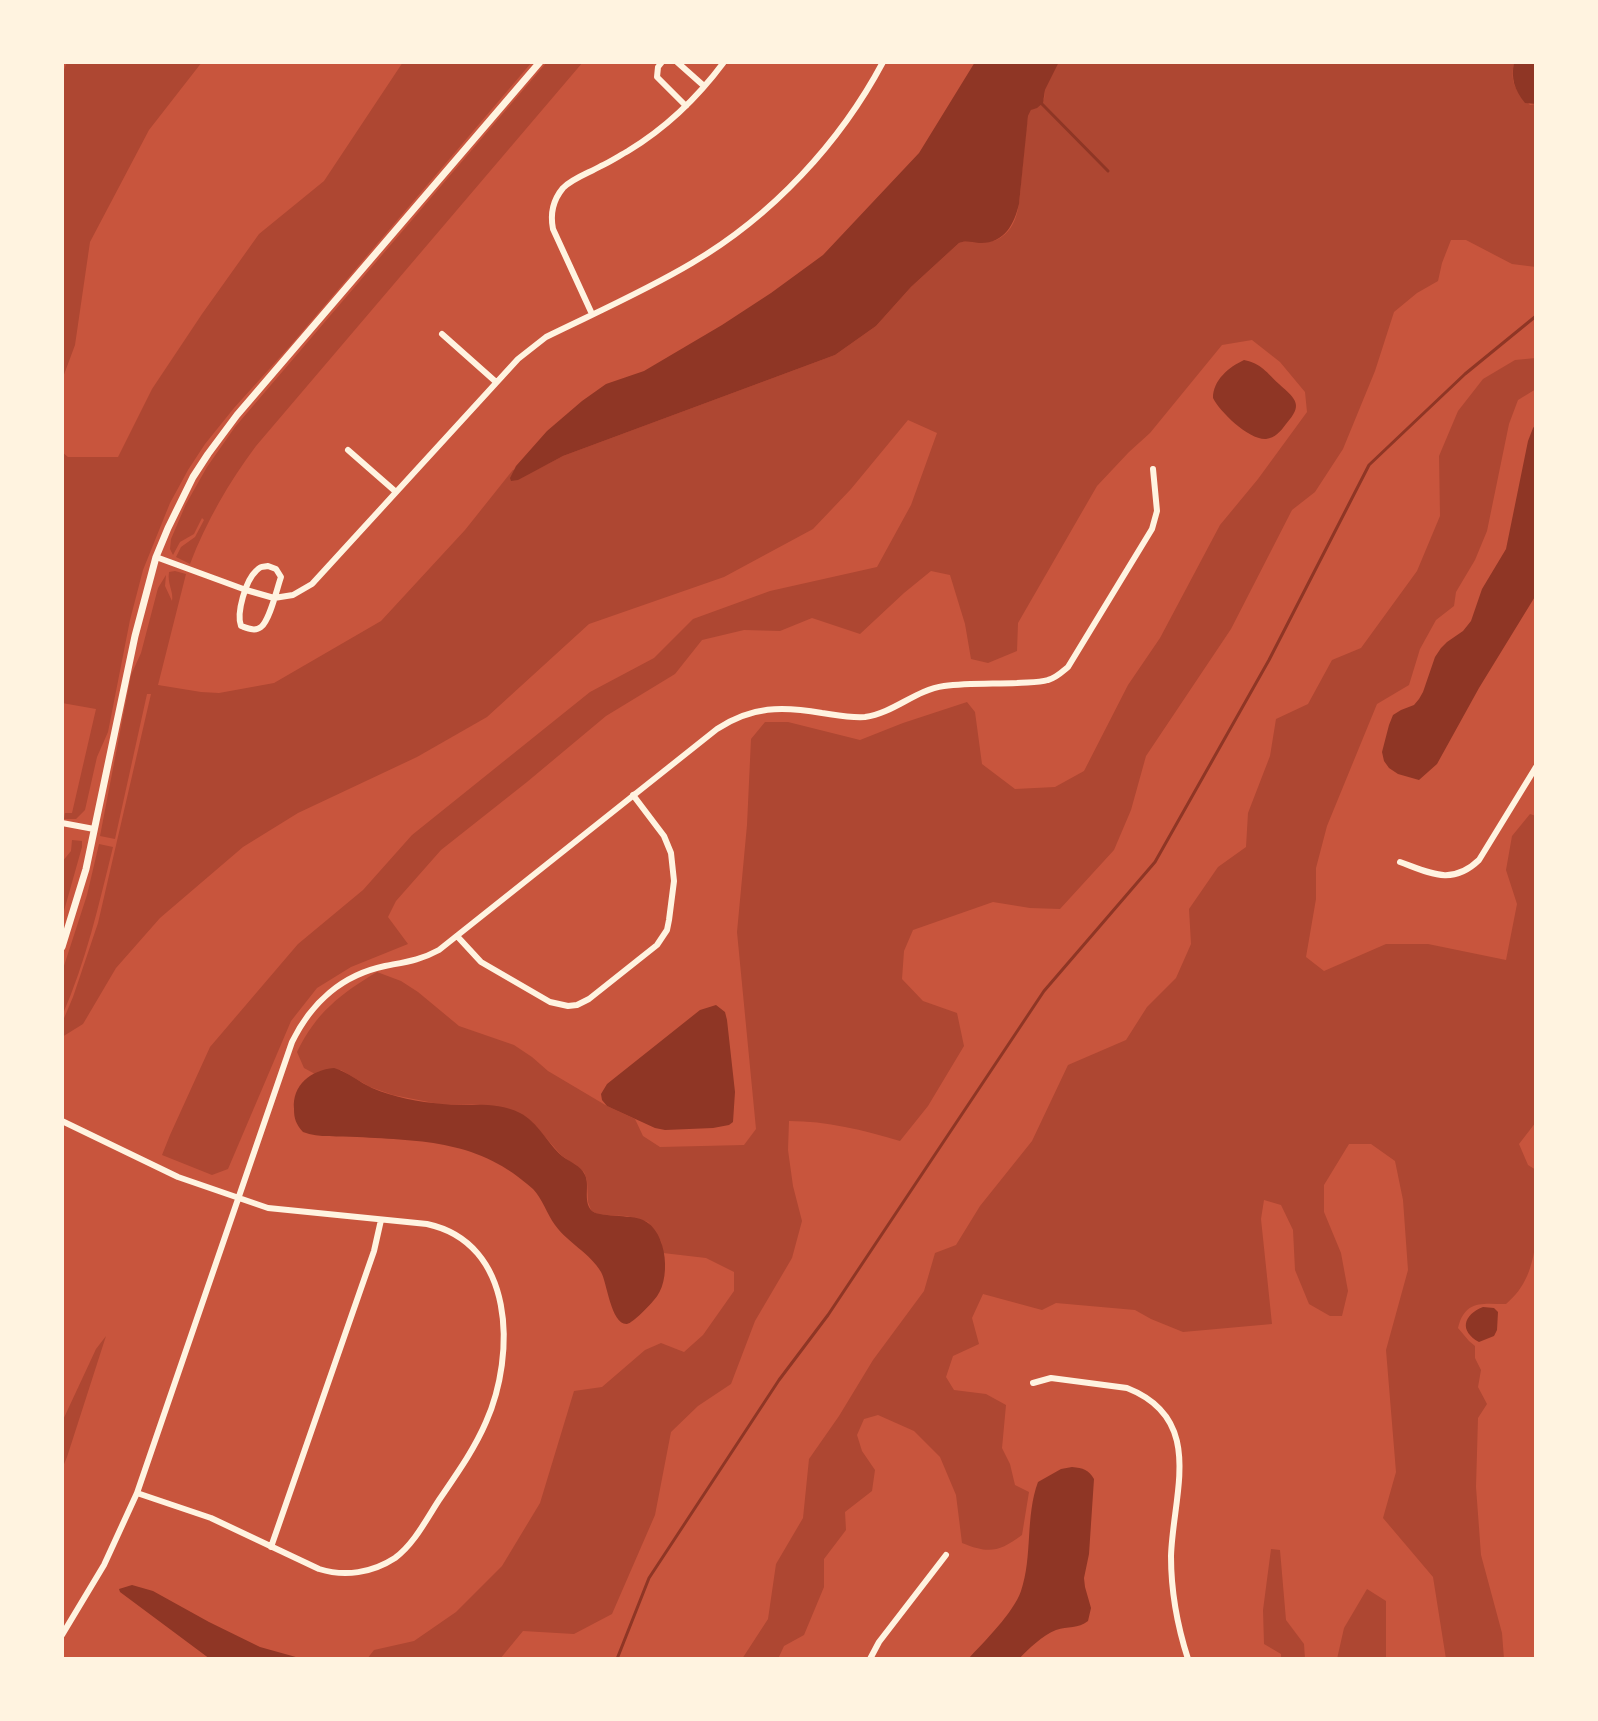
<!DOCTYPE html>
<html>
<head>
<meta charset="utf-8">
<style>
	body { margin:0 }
	#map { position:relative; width:1598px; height:1721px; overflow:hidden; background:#c8553d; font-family:Montserrat,sans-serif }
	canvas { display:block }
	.frame { position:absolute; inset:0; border:64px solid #fff3e0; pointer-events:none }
</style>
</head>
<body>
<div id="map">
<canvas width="1598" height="1721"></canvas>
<div class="frame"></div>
</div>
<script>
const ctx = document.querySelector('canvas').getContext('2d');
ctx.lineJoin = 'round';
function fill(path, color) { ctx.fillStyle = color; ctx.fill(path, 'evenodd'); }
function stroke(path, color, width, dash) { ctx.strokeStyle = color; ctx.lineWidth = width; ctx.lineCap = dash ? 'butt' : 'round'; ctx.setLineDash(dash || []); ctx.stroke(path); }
fill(new Path2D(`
	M 67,62 L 202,62 L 149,130 L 90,242 L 75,345 L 62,380 L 62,75 Z
	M 403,62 L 532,62 L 290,346 L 234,408 L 205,444 L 188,470 L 170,503 L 143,570 L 130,620 L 108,732 L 97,757 L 85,810 L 76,819 L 64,819 L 65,813 L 72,813 L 96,709 L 62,703 L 62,452 L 68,457 L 118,457 L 152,389 L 202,314 L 259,234 L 324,181 Z
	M 547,62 L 583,62 L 256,446 C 229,482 206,522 190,564 L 176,557 L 181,547 L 195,537 L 204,520 L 202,518 L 194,534 L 180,542 L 173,555 L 170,549 L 171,539 L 186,504 L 207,467 L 235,427 Z
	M 1059,62 L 1514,62 C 1510,84 1515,89 1530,105 L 1536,104 L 1536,267 L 1512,264 L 1466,240 L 1451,240 L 1442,263 L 1438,281 L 1417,293 L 1394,312 L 1375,371 L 1343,449 L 1315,492 L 1292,510 L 1231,629 L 1146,756 L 1131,810 L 1114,850 L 1060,909 L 1030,908 L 993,902 L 913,930 L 904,951 L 902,979 L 923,1001 L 957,1013 L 964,1046 L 928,1106 L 900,1141 C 863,1130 827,1121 789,1121 L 788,1150 L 793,1186 L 802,1221 L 792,1258 L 755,1321 L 731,1384 L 698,1406 L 671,1432 L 655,1515 L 612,1614 L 574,1634 L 523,1631 L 500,1659 L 367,1659 L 374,1650 L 414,1641 L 456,1612 L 502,1566 L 540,1503 L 574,1391 L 602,1387 L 645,1350 L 661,1343 L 684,1352 L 703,1335 L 734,1291 L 734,1272 L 706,1258 L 663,1253 L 661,1241 L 648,1222 L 627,1216 L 598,1215 L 591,1210 L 588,1202 L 587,1180 L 584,1172 L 561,1155 L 532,1122 L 505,1108 L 472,1104 L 444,1105 L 393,1095 L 370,1087 L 341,1070 L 328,1069 L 315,1074 L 304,1068 L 297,1052 C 316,1013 340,994 377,972 L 401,981 L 418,992 L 459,1026 L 514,1045 L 532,1057 L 548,1071 L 607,1106 L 635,1119 L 643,1136 L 660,1147 L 744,1145 L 756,1129 L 737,932 L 747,825 L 751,739 L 765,722 L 788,722 L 860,740 L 903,723 L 967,702 L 975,712 L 982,764 L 1015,789 L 1055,787 L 1084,771 L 1128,685 L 1160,638 L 1220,525 L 1258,479 L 1307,412 L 1305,392 L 1280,362 L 1252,340 L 1222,345 L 1150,433 L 1129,452 L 1097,486 L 1018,623 L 1017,651 L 988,663 L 971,659 L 965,624 L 950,575 L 931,571 L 904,593 L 860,634 L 812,618 L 780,631 L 744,630 L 702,640 L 675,674 L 606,716 L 527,782 L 441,850 L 396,901 L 388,917 L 408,944 L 351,967 L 317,988 L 291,1021 L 228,1169 L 212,1175 L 162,1155 L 170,1135 L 210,1047 L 298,944 L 363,890 L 412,835 L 590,692 L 654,658 L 693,619 L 770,591 L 877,567 L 911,505 L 937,433 L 908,420 L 851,489 L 813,529 L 724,577 L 589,624 L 487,717 L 417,757 L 298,813 L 243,847 L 160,918 L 116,968 L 83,1024 L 62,1037 L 62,1023 L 73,997 L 98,923 L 151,694 L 147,694 L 115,839 L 100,836 L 131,675 L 141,653 L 158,588 L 166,575 L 165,586 L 172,601 C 174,592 167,584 169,572 L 175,571 L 186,574 L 158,685 L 201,692 L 219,693 L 274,683 L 381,621 L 465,530 L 516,466 L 513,470 L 538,469 L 563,456 L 835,355 L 876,326 L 911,287 L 959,243 C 971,238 984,245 996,240 C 1022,229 1019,195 1022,173 C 1024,154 1025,134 1028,116 L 1031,110 L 1044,99 L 1045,90 Z
	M 1536,358 L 1536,389 L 1518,400 L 1509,424 L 1487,531 L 1475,560 L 1456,592 L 1454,606 L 1436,620 L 1420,649 L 1409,685 L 1377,704 L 1327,826 L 1316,868 L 1316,899 L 1306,957 L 1324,971 L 1386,944 L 1428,944 L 1506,960 L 1517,904 L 1506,870 L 1512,836 L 1530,814 L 1536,816 L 1536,1122 L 1519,1144 L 1528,1165 L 1536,1170 C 1536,1214 1545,1273 1506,1304 C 1483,1304 1465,1299 1458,1328 L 1469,1341 L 1475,1346 L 1475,1358 L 1481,1370 L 1478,1387 L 1487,1404 L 1478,1418 L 1476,1487 L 1481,1555 L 1502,1633 L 1504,1659 L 1446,1659 L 1433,1577 L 1383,1518 L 1396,1472 L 1386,1350 L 1408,1270 L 1403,1200 L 1395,1161 L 1371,1144 L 1349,1144 L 1324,1185 L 1324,1212 L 1341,1253 L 1348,1291 L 1342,1316 L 1330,1316 L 1309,1304 L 1295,1270 L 1293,1230 L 1281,1205 L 1264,1200 L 1261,1219 L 1272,1324 L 1183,1332 L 1151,1319 L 1135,1310 L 1056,1303 L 1042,1310 L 983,1294 L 972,1318 L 979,1344 L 953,1356 L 946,1377 L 954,1390 L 986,1394 L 1006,1405 L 1002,1448 L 1010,1464 L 1015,1485 L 1029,1492 L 1022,1535 C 999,1552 989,1554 962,1543 L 956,1495 L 940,1457 L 914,1431 L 878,1415 L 864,1419 L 857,1435 L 862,1451 L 875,1470 L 872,1491 L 845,1512 L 846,1530 L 824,1559 L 824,1587 L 804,1635 L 784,1646 L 778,1659 L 742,1659 L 768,1619 L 776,1564 L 803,1518 L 809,1459 L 839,1416 L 873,1360 L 924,1291 L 935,1253 L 956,1245 L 980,1206 L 1032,1141 L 1068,1065 L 1126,1040 L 1147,1007 L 1176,978 L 1191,944 L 1189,909 L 1218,867 L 1246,847 L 1248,813 L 1270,756 L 1276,719 L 1308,704 L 1332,660 L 1361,648 L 1417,571 L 1440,516 L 1439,456 L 1458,411 L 1483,379 L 1515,360 Z
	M 72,840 L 82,841 L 82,847 L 62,918 L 62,862 L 71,851 Z
	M 99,844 L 113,847 C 99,904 86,962 62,1016 L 62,972 L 87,895 Z
	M 106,1336 L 67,1457 L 62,1469 L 62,1422 L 96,1349 Z
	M 1271,1549 L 1280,1550 L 1286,1620 L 1304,1644 L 1305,1659 L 1281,1659 L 1281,1654 L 1264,1644 L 1263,1610 Z
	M 1367,1589 L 1386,1601 L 1386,1659 L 1337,1659 L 1344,1628 Z`), '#ae4732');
fill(new Path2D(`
	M 975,62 L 1059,62 L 1045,90 L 1043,103 L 1037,108 L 1031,110 L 1028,116 L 1019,204 C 1014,225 1004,244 979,243 C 971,242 967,240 959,243 L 911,287 L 876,326 L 835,355 L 563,456 L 518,480 L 511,481 L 510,478 L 516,466 L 547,431 L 582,401 L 606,384 L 644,371 L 722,325 L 771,293 L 823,255 L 919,153 Z
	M 1514,62 L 1536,62 L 1536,104 L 1525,103 C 1514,89 1511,79 1514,62 Z
	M 1244,360 C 1261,363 1267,373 1279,384 C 1297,400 1303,405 1286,424 C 1281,431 1275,438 1266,439 C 1249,440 1220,412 1213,398 C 1213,380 1229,367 1244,360 Z
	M 1536,424 L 1536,595 L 1479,688 L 1437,764 L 1419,780 L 1398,774 L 1389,768 L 1384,761 L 1382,752 L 1389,725 L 1393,715 L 1401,710 L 1414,705 L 1419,699 L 1423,692 L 1435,657 L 1441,648 L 1447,642 L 1463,631 L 1471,621 L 1482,589 L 1506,549 L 1528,441 L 1533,428 Z
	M 716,1005 L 725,1012 L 727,1020 L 735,1092 L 733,1122 L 729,1125 L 713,1128 L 665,1130 L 655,1128 L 607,1106 L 602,1100 L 601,1094 L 607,1084 L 700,1010 Z
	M 334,1068 C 348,1072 359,1082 372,1088 C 393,1097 419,1102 442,1104 C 468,1107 495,1100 520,1113 C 538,1122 547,1143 562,1156 C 570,1162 581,1166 585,1175 C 590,1185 583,1200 591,1210 C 597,1218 631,1214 643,1220 C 668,1231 672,1282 654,1300 C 650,1305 633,1323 627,1324 C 611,1325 607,1282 601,1272 C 590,1253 568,1243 555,1225 C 547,1214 542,1198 533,1189 C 479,1140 424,1141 357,1137 C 339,1136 319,1138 303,1132 C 296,1124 294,1119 294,1109 C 292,1085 311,1070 334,1068 Z
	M 1483,1307 L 1494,1308 L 1498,1312 L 1497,1330 L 1494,1336 L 1479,1342 C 1459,1331 1463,1315 1483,1307 Z
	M 1072,1467 C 1083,1468 1089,1470 1094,1479 L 1089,1554 L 1084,1578 L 1085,1587 L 1091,1608 L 1088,1621 C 1078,1629 1068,1626 1056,1630 C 1043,1635 1028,1649 1019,1659 L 968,1659 C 984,1642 1014,1612 1021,1591 C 1033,1556 1025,1517 1038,1482 L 1061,1469 Z
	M 132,1585 L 153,1591 L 209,1622 L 260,1647 L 303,1659 L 210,1659 L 120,1592 L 119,1589 Z`), '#8f3625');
stroke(new Path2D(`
	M 1041,103 L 1108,171
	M 617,1659 L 649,1578 L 779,1380 L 828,1315 L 1044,991 L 1155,862 L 1269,660 L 1369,465 L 1465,374 L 1536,316`), '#8f3625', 3);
stroke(new Path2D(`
	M 662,62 L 658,67 L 657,77 L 686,106
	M 677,62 L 704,86
	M 592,314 L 553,229 C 550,214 553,200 563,188 C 573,178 589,173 601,166 C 610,162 619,156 628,151 C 666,128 698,97 724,62
	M 442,334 L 496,382
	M 348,450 L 396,492
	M 156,557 L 246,590 L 274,598 L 293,595 L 312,584 L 518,359 L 546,337 C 595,313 645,291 692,263 C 772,216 840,143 883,62
	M 268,566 L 276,569 L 281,577 C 277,588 270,620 261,627 C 255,632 247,628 241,626 C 236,613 246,580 256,571 C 261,566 261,567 268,566 Z
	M 62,823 L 94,829
	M 1400,862 C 1430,873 1452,886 1479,860 L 1536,767
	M 457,936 L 481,962 L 550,1002 L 568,1006 L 577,1005 L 589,999 L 657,945 L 667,930 L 669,920 L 674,881 L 671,853 L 664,836 L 633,795
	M 62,1121 L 178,1177 L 268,1208 L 427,1224 C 515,1243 516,1354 486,1422 C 474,1450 456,1475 439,1500 C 426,1520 414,1544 395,1558 C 372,1573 345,1577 319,1569 L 211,1518 L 137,1493
	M 1033,1383 L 1051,1378 L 1127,1388 C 1206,1419 1173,1493 1171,1556 C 1171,1592 1177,1625 1188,1659
	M 271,1547 L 374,1251 L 381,1220
	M 62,1635 L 104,1565 L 137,1493 L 292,1042 C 311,1003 342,975 385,966 C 405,962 421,960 439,950 L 717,729 C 752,706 782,706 822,713 C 836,715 850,718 865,717 C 894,713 915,690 944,686 C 968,683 993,684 1017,683 C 1027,682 1038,683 1048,680 C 1056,678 1062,672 1068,667 L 1152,529 L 1157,511 L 1153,469
	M 870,1659 L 879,1642 L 946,1555`), '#fff3e0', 6);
stroke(new Path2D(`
	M 62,947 L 86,869 L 135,636 L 156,557 L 168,528 L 193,477 L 208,454 L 237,415 L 540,62`), '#fff3e0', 7);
</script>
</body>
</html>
